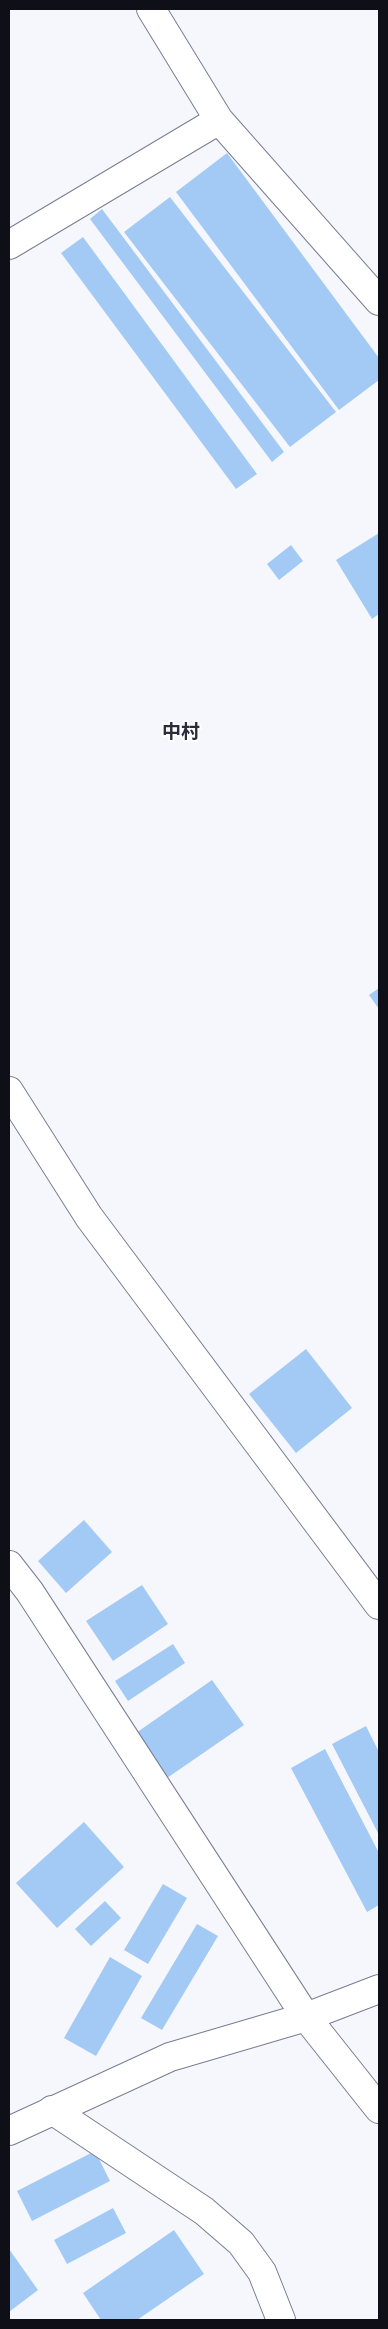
<!DOCTYPE html>
<html>
<head>
<meta charset="utf-8">
<style>
	body { margin:0 }
	#map { position:relative; width:388px; height:2329px; overflow:hidden; background:#f6f7fc; font-family:"Space Grotesk",sans-serif }
	canvas { display:block }
	.frame { position:absolute; inset:0; border:10px solid #0e0f17; pointer-events:none }
</style>
</head>
<body>
<div id="map">
<canvas width="388" height="2329"></canvas>
<div class="frame"></div>
</div>
<script>
const ctx = document.querySelector('canvas').getContext('2d');
ctx.lineJoin = 'round';
function fill(path, color) { ctx.fillStyle = color; ctx.fill(path, 'evenodd'); }
function stroke(path, color, width, dash) { ctx.strokeStyle = color; ctx.lineWidth = width; ctx.lineCap = dash ? 'butt' : 'round'; ctx.setLineDash(dash || []); ctx.stroke(path); }
function write(font, color, halo, rows, align = 'center') {
  ctx.font = font + ' "Space Grotesk","Noto Sans JP",sans-serif'; ctx.lineWidth = 4; ctx.setLineDash([]); ctx.textBaseline = 'middle'; ctx.strokeStyle = halo; ctx.fillStyle = color; for (const [text, x, y, turn = 0] of rows) {
    ctx.save(); ctx.translate(x, y); ctx.rotate((+turn || 0) * Math.PI / 180); ctx.textAlign = isNaN(turn) ? turn : align; if (halo) ctx.strokeText(text, 0, 0); ctx.fillText(text, 0, 0); ctx.restore();
  }
}
fill(new Path2D(`
	M 227,153 L 379,358 L 379,380 L 339,410 L 176,192 Z
	M 170,197 L 336,412 L 290,447 L 124,232 Z
	M 102,209 L 284,452 L 272,462 L 90,219 Z
	M 83,237 L 257,474 L 236,489 L 61,253 Z
	M 379,533 L 379,614 L 372,619 L 336,560 Z
	M 291,545 L 303,561 L 279,580 L 267,564 Z
	M 379,988 L 379,1009 L 369,995 Z
	M 306,1349 L 352,1408 L 296,1453 L 249,1394 Z
	M 84,1520 L 112,1552 L 66,1593 L 38,1561 Z
	M 142,1585 L 168,1624 L 113,1661 L 86,1621 Z
	M 173,1644 L 185,1663 L 128,1701 L 115,1681 Z
	M 212,1680 L 244,1725 L 167,1778 L 136,1733 Z
	M 366,1726 L 379,1752 L 379,1835 L 332,1744 Z
	M 325,1749 L 379,1853 L 379,1905 L 367,1912 L 291,1768 Z
	M 84,1822 L 124,1867 L 57,1928 L 16,1883 Z
	M 163,1884 L 187,1898 L 148,1964 L 124,1950 Z
	M 105,1901 L 121,1918 L 91,1946 L 75,1929 Z
	M 197,1924 L 218,1936 L 162,2030 L 141,2018 Z
	M 110,1957 L 142,1976 L 96,2056 L 64,2038 Z
	M 95,2151 L 110,2181 L 32,2221 L 17,2191 Z
	M 113,2208 L 126,2233 L 67,2264 L 54,2240 Z
	M 174,2230 L 204,2274 L 137,2320 L 101,2320 L 83,2293 Z
	M 9,2249 L 38,2290 L 9,2312 Z`), '#a2caf4');
const minor = new Path2D(`
	M 151,9 L 219,120 L 379,301
	M 9,245 L 219,120
	M 9,1091 L 89,1217 L 379,1605
	M 9,1565 L 30,1592 L 306,2017 L 379,2109
	M 52,2110 L 204,2211 L 241,2243 L 262,2272 L 281,2320`);
const tertiary = new Path2D(`
	M 9,2131 L 170,2057 L 306,2017 L 379,1989`);
stroke(minor, '#7a7d92', 30);
stroke(tertiary, '#7a7d92', 30);
stroke(minor, '#fff', 28);
stroke(tertiary, '#fff', 28);
write('bold 19px', '#2b2d3e', '#fff', [
	["中村",181,733]
]);
</script>
</body>
</html>
